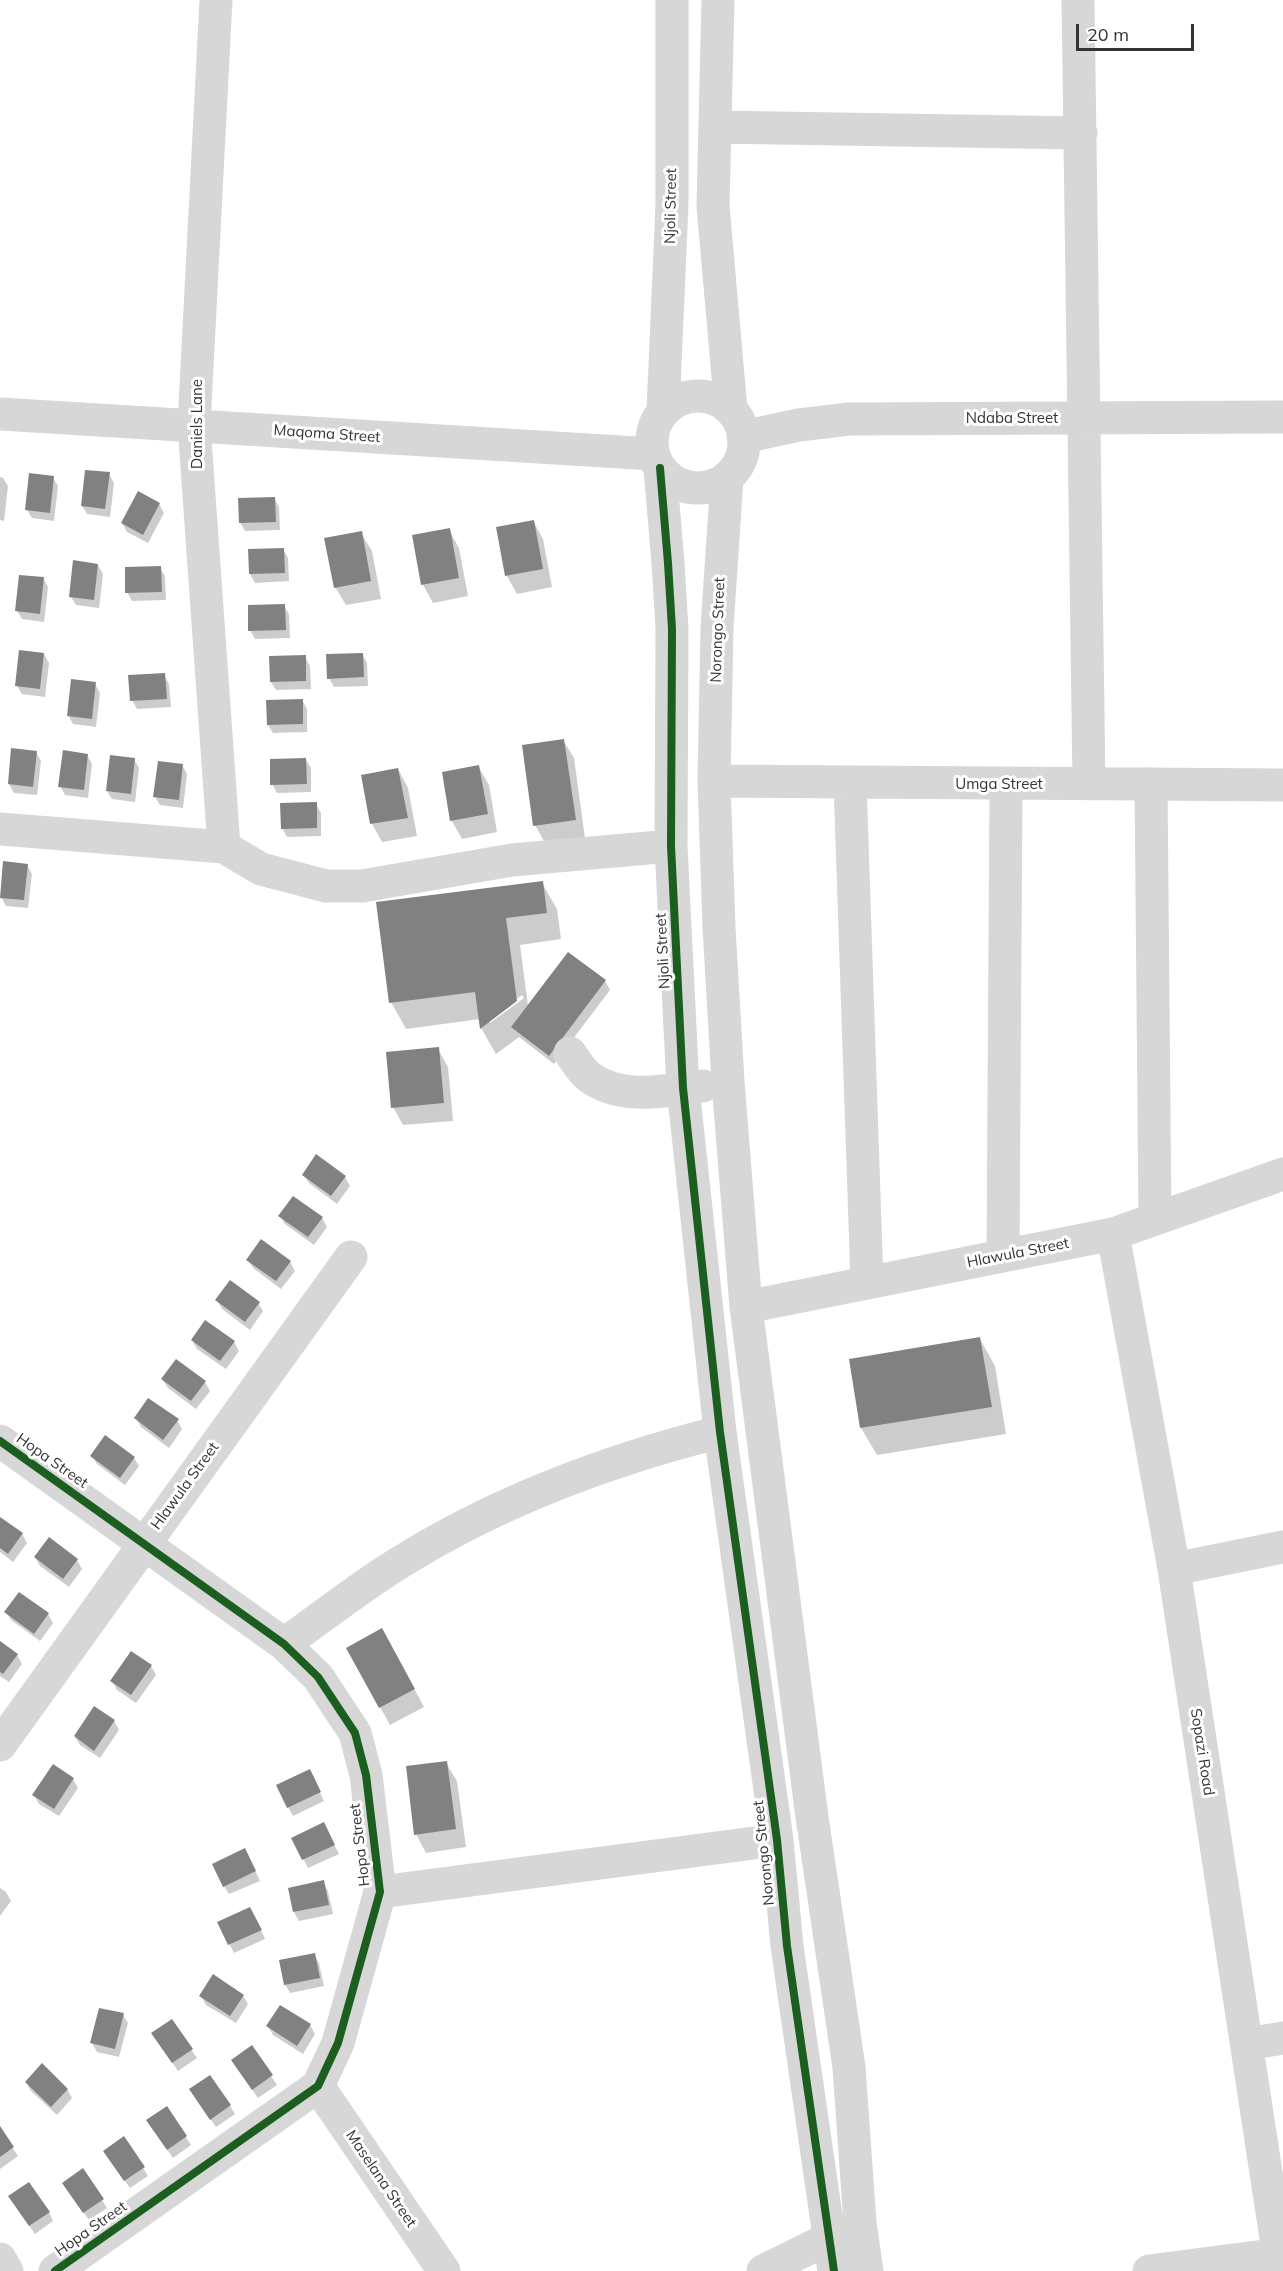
<!DOCTYPE html>
<html>
<head>
<meta charset="utf-8">
<style>
	body { margin:0 }
	#map { position:relative; width:1283px; height:2271px; overflow:hidden; background:#fff; font-family:Mulish,sans-serif }
	canvas { display:block }
	.scale { position:absolute; left:1076px; top:24px; width:118px; height:27px; box-sizing:border-box; border:3px solid #333; border-top:0; padding-left:8px; font-size:18px; line-height:21px; white-space:nowrap; color:#333; -webkit-text-stroke:4px #fff; paint-order:stroke }
</style>
</head>
<body>
<div id="map">
<canvas width="1283" height="2271"></canvas>
<div class="scale">20 m</div>
</div>
<script>
const ctx = document.querySelector('canvas').getContext('2d');
ctx.lineJoin = 'round';
function fill(path, color) { ctx.fillStyle = color; ctx.fill(path, 'evenodd'); }
function stroke(path, color, width, dash) { ctx.strokeStyle = color; ctx.lineWidth = width; ctx.lineCap = dash ? 'butt' : 'round'; ctx.setLineDash(dash || []); ctx.stroke(path); }
function write(font, color, halo, rows, align = 'center') {
  ctx.font = font + ' Mulish,sans-serif'; ctx.lineWidth = 6; ctx.setLineDash([]); ctx.textBaseline = 'middle'; ctx.strokeStyle = halo; ctx.fillStyle = color; for (const [text, x, y, turn = 0] of rows) {
    ctx.save(); ctx.translate(x, y); ctx.rotate((+turn || 0) * Math.PI / 180); ctx.textAlign = isNaN(turn) ? turn : align; if (halo) ctx.strokeText(text, 0, 0); ctx.fillText(text, 0, 0); ctx.restore();
  }
}
fill(new Path2D(`
	M 109,474 L 114,483 L 110,517 L 87,514 L 82,506 Z
	M 0,477 L 3,478 L 8,486 L 4,521 L 0,520 Z
	M 53,478 L 58,486 L 54,521 L 32,518 L 27,510 Z
	M 274,498 L 279,507 L 280,530 L 245,531 L 240,522 Z
	M 159,504 L 164,513 L 148,543 L 127,532 L 122,523 Z
	M 533,521 L 543,539 L 552,587 L 517,594 L 507,576 L 498,528 Z
	M 449,530 L 459,548 L 468,596 L 433,603 L 423,585 Z
	M 361,533 L 372,551 L 381,599 L 346,605 L 335,587 Z
	M 283,549 L 288,558 L 289,581 L 255,583 L 250,574 Z
	M 98,565 L 103,574 L 99,608 L 76,605 L 71,597 Z
	M 160,568 L 165,576 L 166,600 L 132,601 L 127,592 Z
	M 43,578 L 48,587 L 44,622 L 22,619 L 17,611 Z
	M 284,606 L 289,614 L 290,638 L 255,639 L 250,630 Z
	M 44,654 L 49,663 L 45,697 L 22,694 L 17,686 Z
	M 362,654 L 367,663 L 368,686 L 334,687 L 329,678 Z
	M 305,657 L 310,666 L 311,689 L 276,690 L 271,682 Z
	M 164,675 L 169,684 L 171,707 L 137,709 L 132,700 Z
	M 95,684 L 100,693 L 96,727 L 73,724 L 68,715 Z
	M 302,700 L 307,709 L 307,732 L 273,733 L 268,725 Z
	M 563,740 L 574,758 L 585,838 L 545,843 L 535,825 Z
	M 36,752 L 41,761 L 37,795 L 14,793 L 9,784 Z
	M 87,755 L 92,764 L 88,798 L 65,795 L 60,786 Z
	M 134,759 L 139,768 L 135,802 L 112,799 L 107,791 Z
	M 306,760 L 311,768 L 311,792 L 277,793 L 272,784 Z
	M 182,765 L 187,774 L 183,808 L 160,805 L 155,797 Z
	M 478,766 L 489,785 L 497,832 L 462,839 L 452,821 Z
	M 398,769 L 408,788 L 417,836 L 382,842 L 372,824 L 363,776 Z
	M 316,804 L 321,813 L 321,836 L 287,837 L 282,828 Z
	M 27,865 L 32,874 L 28,908 L 6,906 L 1,897 Z
	M 542,883 L 557,909 L 561,939 L 520,945 L 528,1006 L 568,954 L 605,981 L 610,990 L 554,1064 L 519,1037 L 496,1054 L 481,1028 L 480,1019 L 406,1029 L 391,1002 ZM 522,995 L 524,998 L 490,1023 L 490,1019 Z
	M 438,1049 L 448,1067 L 453,1121 L 403,1125 L 393,1107 Z
	M 317,1156 L 345,1177 L 350,1186 L 337,1204 L 309,1183 L 304,1175 Z
	M 280,1216 L 322,1218 L 327,1227 L 314,1245 L 285,1224 Z
	M 248,1260 L 290,1262 L 295,1271 L 281,1289 L 253,1268 Z
	M 217,1300 L 258,1303 L 263,1311 L 250,1330 L 222,1309 Z
	M 980,1339 L 995,1366 L 1006,1434 L 877,1455 L 861,1428 L 850,1360 Z
	M 192,1340 L 234,1342 L 239,1351 L 226,1369 L 197,1349 Z
	M 163,1380 L 205,1382 L 210,1391 L 196,1409 L 168,1388 Z
	M 136,1418 L 177,1420 L 182,1429 L 169,1448 L 141,1427 Z
	M 92,1456 L 134,1458 L 139,1466 L 125,1485 L 97,1464 Z
	M 0,1518 L 22,1534 L 27,1543 L 13,1562 L 0,1552 Z
	M 35,1557 L 77,1560 L 82,1569 L 69,1587 L 40,1566 Z
	M 6,1612 L 48,1614 L 53,1623 L 40,1641 L 11,1620 Z
	M 0,1643 L 17,1655 L 22,1664 L 9,1682 L 0,1676 Z
	M 392,1648 L 424,1707 L 390,1725 L 380,1707 Z
	M 151,1666 L 156,1675 L 136,1703 L 117,1690 L 112,1681 Z
	M 114,1721 L 119,1730 L 100,1758 L 80,1745 L 75,1737 Z
	M 446,1763 L 457,1781 L 466,1847 L 426,1853 L 416,1834 Z
	M 73,1779 L 78,1788 L 59,1816 L 39,1804 L 34,1795 Z
	M 314,1780 L 324,1801 L 293,1816 L 288,1807 Z
	M 328,1833 L 339,1854 L 308,1868 L 293,1838 Z
	M 250,1859 L 260,1881 L 229,1894 L 224,1886 Z
	M 323,1882 L 328,1891 L 333,1914 L 299,1921 L 294,1912 L 290,1889 Z
	M 0,1888 L 6,1892 L 11,1901 L 0,1916 Z
	M 255,1917 L 265,1939 L 234,1953 L 219,1923 Z
	M 314,1954 L 319,1963 L 324,1986 L 290,1993 L 285,1984 Z
	M 201,1996 L 243,1996 L 248,2004 L 236,2023 L 206,2005 Z
	M 123,2015 L 128,2023 L 119,2057 L 97,2052 L 92,2043 Z
	M 172,2021 L 197,2058 L 178,2071 L 158,2042 Z
	M 310,2025 L 315,2034 L 303,2054 L 273,2035 L 268,2026 Z
	M 252,2047 L 277,2085 L 258,2098 L 238,2069 Z
	M 26,2082 L 67,2089 L 72,2098 L 57,2115 L 31,2091 Z
	M 196,2098 L 230,2106 L 235,2114 L 216,2127 Z
	M 166,2108 L 191,2145 L 173,2158 L 153,2129 Z
	M 0,2129 L 18,2156 L 0,2169 Z
	M 110,2160 L 143,2168 L 148,2176 L 130,2188 Z
	M 69,2192 L 102,2200 L 107,2208 L 89,2220 Z
	M 15,2205 L 49,2212 L 53,2221 L 35,2234 Z`), '#0003');
fill(new Path2D(`
	M 85,470 L 110,472 L 105,509 L 81,506 Z
	M 29,473 L 54,476 L 50,513 L 25,510 Z
	M 138,491 L 160,503 L 143,535 L 121,523 Z
	M 275,497 L 276,522 L 239,523 L 238,498 Z
	M 534,520 L 543,569 L 505,576 L 496,527 Z
	M 450,528 L 459,578 L 421,585 L 412,535 Z
	M 362,531 L 371,581 L 334,588 L 324,538 Z
	M 284,548 L 285,573 L 249,574 L 248,549 Z
	M 73,560 L 98,564 L 94,600 L 69,597 Z
	M 161,566 L 162,592 L 125,593 L 125,567 Z
	M 19,575 L 44,577 L 40,614 L 15,611 Z
	M 285,604 L 286,630 L 248,631 L 248,605 Z
	M 19,650 L 44,653 L 40,689 L 15,686 Z
	M 363,653 L 364,677 L 327,679 L 326,654 Z
	M 306,655 L 306,681 L 270,682 L 269,656 Z
	M 165,673 L 167,699 L 130,701 L 128,675 Z
	M 71,679 L 96,682 L 92,719 L 67,716 Z
	M 303,699 L 303,724 L 267,725 L 266,700 Z
	M 564,739 L 576,820 L 533,826 L 522,745 Z
	M 11,748 L 37,751 L 33,787 L 8,784 Z
	M 63,750 L 88,754 L 84,790 L 58,787 Z
	M 110,755 L 135,758 L 131,794 L 106,791 Z
	M 306,758 L 307,784 L 270,785 L 270,759 Z
	M 158,761 L 183,764 L 179,800 L 153,797 Z
	M 479,765 L 488,814 L 450,821 L 442,772 Z
	M 398,768 L 408,818 L 370,824 L 361,775 Z
	M 317,802 L 317,828 L 281,829 L 280,803 Z
	M 3,861 L 28,864 L 24,900 L 0,898 Z
	M 543,881 L 547,913 L 506,918 L 517,1001 L 480,1029 L 475,992 L 389,1003 L 376,902 Z
	M 568,952 L 606,980 L 549,1056 L 511,1027 Z
	M 439,1047 L 444,1103 L 391,1108 L 386,1052 Z
	M 316,1154 L 346,1176 L 331,1196 L 302,1175 Z
	M 293,1196 L 323,1217 L 308,1237 L 278,1216 Z
	M 261,1239 L 291,1261 L 276,1281 L 246,1260 Z
	M 230,1280 L 260,1302 L 245,1322 L 215,1300 Z
	M 205,1320 L 235,1341 L 220,1361 L 191,1340 Z
	M 980,1337 L 992,1407 L 860,1428 L 849,1359 Z
	M 176,1359 L 206,1381 L 191,1401 L 161,1379 Z
	M 148,1398 L 179,1419 L 163,1440 L 134,1418 Z
	M 105,1435 L 135,1457 L 120,1478 L 90,1456 Z
	M 0,1517 L 23,1533 L 8,1554 L 0,1548 Z
	M 49,1537 L 78,1559 L 63,1579 L 34,1557 Z
	M 19,1592 L 49,1613 L 34,1634 L 4,1612 Z
	M 382,1628 L 415,1689 L 379,1708 L 346,1648 Z
	M 0,1641 L 18,1654 L 3,1674 L 0,1672 Z
	M 131,1651 L 152,1665 L 131,1695 L 110,1681 Z
	M 94,1706 L 115,1720 L 94,1751 L 74,1736 Z
	M 447,1761 L 456,1829 L 414,1835 L 406,1766 Z
	M 53,1764 L 74,1778 L 54,1809 L 32,1795 Z
	M 310,1769 L 321,1792 L 287,1808 L 276,1785 Z
	M 324,1822 L 335,1845 L 302,1860 L 291,1838 Z
	M 245,1848 L 256,1871 L 223,1887 L 212,1864 Z
	M 324,1880 L 329,1905 L 293,1912 L 288,1888 Z
	M 250,1907 L 262,1930 L 228,1945 L 217,1922 Z
	M 315,1953 L 320,1978 L 284,1985 L 279,1960 Z
	M 213,1974 L 244,1995 L 230,2016 L 199,1996 Z
	M 280,2005 L 311,2024 L 297,2046 L 266,2026 Z
	M 99,2008 L 124,2013 L 115,2049 L 90,2043 Z
	M 172,2019 L 193,2049 L 172,2063 L 151,2033 Z
	M 252,2045 L 273,2075 L 252,2090 L 231,2060 Z
	M 42,2063 L 68,2089 L 51,2107 L 25,2082 Z
	M 210,2075 L 231,2105 L 210,2120 L 189,2089 Z
	M 167,2106 L 187,2136 L 167,2150 L 146,2120 Z
	M 0,2126 L 14,2147 L 0,2157 Z
	M 124,2136 L 145,2167 L 124,2181 L 103,2151 Z
	M 83,2168 L 104,2199 L 83,2213 L 62,2183 Z
	M 29,2182 L 50,2212 L 29,2226 L 8,2196 Z`), '#818181');
stroke(new Path2D(`
	M 216,0 L 194,425 L 224,847
	M 718,0 L 713,206 L 731,410
	M 1078,0 L 1089,784
	M 716,127 L 1081,133
	M652 442a46 46 0 1 1 92 0a46 46 0 1 1-92 0Z
	M 663,411 L 672,204 L 672,0
	M 0,414 L 653,454
	M 743,437 L 799,425 L 849,419 L 1283,417
	M 660,468 L 668,563 L 672,629 L 671,846 L 683,1088 L 720,1432 L 777,1840 L 787,1946 L 834,2271
	M 727,478 L 717,628 L 714,781 L 719,927 L 728,1082 L 746,1307 L 812,1817 L 849,2067 L 860,2223 L 867,2271
	M 714,781 L 1283,785
	M 850,782 L 867,1283
	M 1151,784 L 1155,1219
	M 0,829 L 224,847 L 261,869 L 326,886 L 362,886 L 512,860 L 671,846
	M 570,1053 C 575,1060 581,1070 588,1076 C 620,1101 666,1091 703,1086
	M 1113,1234 L 1174,1569 L 1281,2271
	M 1003,1256 L 1006,784
	M 746,1307 L 1113,1234 L 1283,1174
	M 0,1441 L 284,1644 L 318,1677 L 355,1733 L 366,1775 L 380,1892 L 338,2043 L 318,2086 L 55,2271
	M 1174,1569 L 1283,1547
	M 284,1644 C 324,1616 362,1585 404,1560 C 501,1500 609,1460 720,1432
	M 0,1745 L 351,1257
	M 380,1892 L 777,1840
	M 1247,2044 L 1283,2038
	M 318,2086 L 444,2271
	M 0,2259 L 7,2271
	M 763,2271 L 848,2229
	M 1149,2271 L 1279,2254`), '#d7d7d7', 33);
stroke(new Path2D(`
	M 660,468 L 668,563 L 672,629 L 671,846 L 683,1088 L 720,1432 L 777,1840 L 787,1946 L 834,2271
	M 0,1441 L 284,1644 L 318,1677 L 355,1733 L 366,1775 L 380,1892 L 338,2043 L 318,2086 L 55,2271`), '#1b5e20', 8);
write('15px', '#333', '#fff', [
	["Njoli Street",671,206,-89],
	["Ndaba Street",1012,418],
	["Daniels Lane",197,424,-90],
	["Maqoma Street",327,434,4],
	["Norongo Street",718,630,-88],
	["Umga Street",999,784],
	["Njoli Street",663,951,-93],
	["Hlawula Street",1018,1253,-11],
	["Hopa Street",52,1461,35],
	["Hlawula Street",185,1486,-54],
	["Sopazi Road",1202,1752,81],
	["Hopa Street",360,1845,-97],
	["Norongo Street",764,1853,-96],
	["Maselana Street",381,2179,56],
	["Hopa Street",91,2229,-35]
]);
</script>
</body>
</html>
